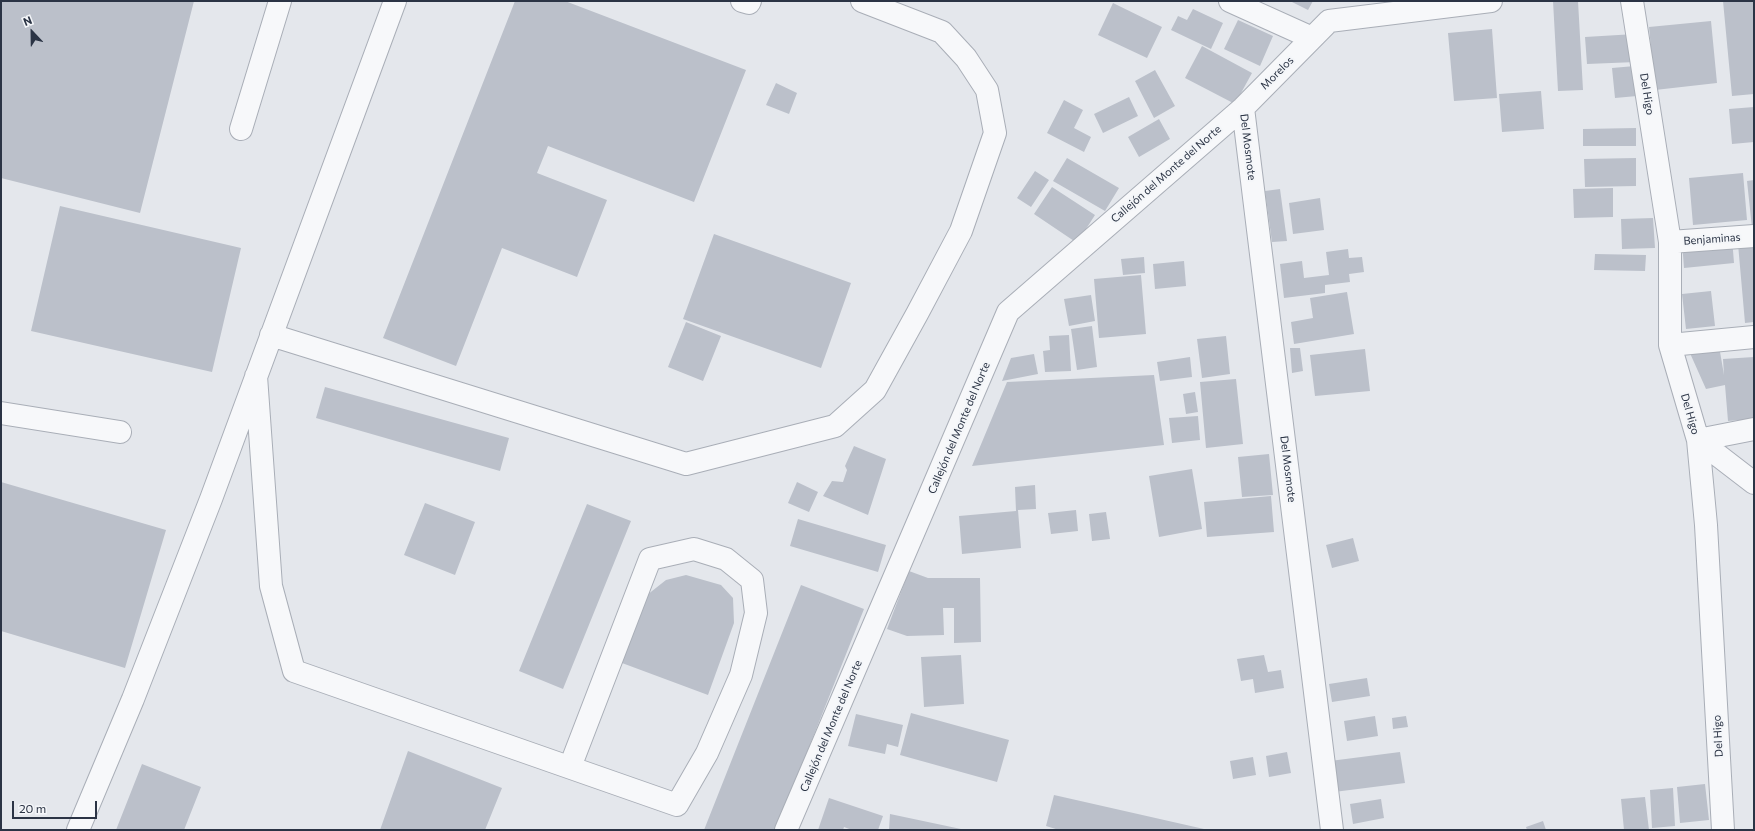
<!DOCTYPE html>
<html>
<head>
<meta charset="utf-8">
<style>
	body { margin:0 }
	#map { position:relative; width:1755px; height:831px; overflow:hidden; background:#e4e7ec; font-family:Commissioner,sans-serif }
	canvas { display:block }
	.frame { position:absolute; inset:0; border:2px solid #2b3445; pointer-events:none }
	.north { position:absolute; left:12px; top:12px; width:40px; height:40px; -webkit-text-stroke:3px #f4f6f9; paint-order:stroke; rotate:338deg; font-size:11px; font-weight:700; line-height:16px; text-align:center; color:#2b3445 }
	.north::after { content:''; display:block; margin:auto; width:14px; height:18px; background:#2b3445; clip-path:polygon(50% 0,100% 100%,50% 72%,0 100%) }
	.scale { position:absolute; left:12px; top:801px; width:85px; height:18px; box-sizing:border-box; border:2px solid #2b3445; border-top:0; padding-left:5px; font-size:12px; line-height:14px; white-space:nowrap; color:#2b3445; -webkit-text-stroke:3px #f4f6f9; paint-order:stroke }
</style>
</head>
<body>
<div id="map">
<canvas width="1755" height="831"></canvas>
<div class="frame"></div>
<div class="north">N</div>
<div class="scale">20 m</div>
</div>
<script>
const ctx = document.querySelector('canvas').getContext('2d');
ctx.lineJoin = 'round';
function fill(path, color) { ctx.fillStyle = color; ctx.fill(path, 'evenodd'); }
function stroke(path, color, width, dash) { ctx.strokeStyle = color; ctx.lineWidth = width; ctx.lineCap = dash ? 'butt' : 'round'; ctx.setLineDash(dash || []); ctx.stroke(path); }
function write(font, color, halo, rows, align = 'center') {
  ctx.font = font + ' Commissioner,sans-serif'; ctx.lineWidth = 4; ctx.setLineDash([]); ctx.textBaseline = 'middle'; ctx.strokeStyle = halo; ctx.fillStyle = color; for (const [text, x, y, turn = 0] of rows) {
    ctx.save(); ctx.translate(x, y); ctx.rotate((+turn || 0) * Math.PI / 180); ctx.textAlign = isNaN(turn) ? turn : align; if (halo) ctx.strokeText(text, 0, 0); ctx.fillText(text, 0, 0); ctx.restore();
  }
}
fill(new Path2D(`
	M 1,1 L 194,1 L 140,213 L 1,178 Z
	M 515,1 L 565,1 L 746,70 L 694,202 L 548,146 L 537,173 L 607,200 L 577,277 L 502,248 L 456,366 L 383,338 Z
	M 1290,1 L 1313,1 L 1308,10 Z
	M 1553,1 L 1578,1 L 1583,90 L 1558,91 Z
	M 1723,1 L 1754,1 L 1754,94 L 1732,96 Z
	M 1113,3 L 1162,27 L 1147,58 L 1098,35 Z
	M 1193,9 L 1223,23 L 1211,49 L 1171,30 L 1178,16 L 1187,20 Z
	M 1238,20 L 1273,36 L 1260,66 L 1224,49 Z
	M 1711,21 L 1717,83 L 1655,90 L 1649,27 Z
	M 1492,29 L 1497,98 L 1454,101 L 1448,33 Z
	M 1635,34 L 1636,62 L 1587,64 L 1585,37 Z
	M 1202,46 L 1252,73 L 1235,104 L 1185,78 Z
	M 1635,66 L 1637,96 L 1615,98 L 1612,68 Z
	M 1155,70 L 1175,106 L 1154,118 L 1135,81 Z
	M 776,83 L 797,93 L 789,114 L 766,105 Z
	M 1541,91 L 1544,129 L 1502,132 L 1499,94 Z
	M 1129,97 L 1138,116 L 1103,133 L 1094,114 Z
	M 1064,100 L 1083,110 L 1074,128 L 1091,137 L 1084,152 L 1047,133 Z
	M 1754,107 L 1754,142 L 1732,144 L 1729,109 Z
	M 1159,119 L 1170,139 L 1139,157 L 1128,137 Z
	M 1636,128 L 1636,146 L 1583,146 L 1583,129 Z
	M 1067,158 L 1119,188 L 1105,211 L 1053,181 Z
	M 1636,158 L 1636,186 L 1585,187 L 1584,159 Z
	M 1035,171 L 1049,180 L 1031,207 L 1017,198 Z
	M 1743,173 L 1747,220 L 1693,225 L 1689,178 Z
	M 1754,180 L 1754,228 L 1752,228 L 1747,181 Z
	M 1052,187 L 1095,215 L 1077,243 L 1034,214 Z
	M 1613,188 L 1613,217 L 1574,218 L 1573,189 Z
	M 1280,189 L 1287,241 L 1272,242 L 1265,191 Z
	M 1320,198 L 1324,230 L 1293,234 L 1289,203 Z
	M 60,206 L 241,248 L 212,372 L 31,331 Z
	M 1653,218 L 1655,248 L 1622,249 L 1621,219 Z
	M 714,234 L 851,283 L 821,368 L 683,319 Z
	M 1732,238 L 1734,263 L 1684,268 L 1682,242 Z
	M 1754,243 L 1754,322 L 1745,323 L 1738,244 Z
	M 1348,249 L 1349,258 L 1362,257 L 1364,272 L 1349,274 L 1350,282 L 1325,285 L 1325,293 L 1284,298 L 1280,264 L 1302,261 L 1304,278 L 1329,275 L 1326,252 Z
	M 1595,254 L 1646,255 L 1645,271 L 1594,270 Z
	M 1144,257 L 1145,273 L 1123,275 L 1121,259 Z
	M 1184,261 L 1186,286 L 1155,289 L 1153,264 Z
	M 1141,275 L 1146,334 L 1099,338 L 1094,279 Z
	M 1711,291 L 1715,326 L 1686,329 L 1682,294 Z
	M 1347,292 L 1354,334 L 1294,344 L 1291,322 L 1313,318 L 1310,298 Z
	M 1091,295 L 1095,321 L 1069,326 L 1064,299 Z
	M 686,322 L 721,336 L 703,381 L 668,367 Z
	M 1092,326 L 1097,367 L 1077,370 L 1071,329 Z
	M 1069,335 L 1071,371 L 1045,372 L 1043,351 L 1050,350 L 1049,336 Z
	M 1226,336 L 1230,374 L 1202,378 L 1197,339 Z
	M 1719,346 L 1724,375 L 1723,359 L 1754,357 L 1754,419 L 1728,421 L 1725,385 L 1706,389 L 1689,351 Z
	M 1290,348 L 1300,348 L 1303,371 L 1292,373 Z
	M 1365,349 L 1370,391 L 1315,396 L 1310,355 Z
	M 1034,354 L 1038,374 L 1002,381 L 1011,358 Z
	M 1190,357 L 1192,377 L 1160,381 L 1157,362 Z
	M 1154,375 L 1164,445 L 972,466 L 1007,382 Z
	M 1236,379 L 1243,444 L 1206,448 L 1200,382 Z
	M 325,387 L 509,438 L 500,471 L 316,418 Z
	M 1195,392 L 1198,412 L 1186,414 L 1183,394 Z
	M 1198,416 L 1200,440 L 1172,443 L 1169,418 Z
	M 854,446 L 886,459 L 868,515 L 823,496 L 832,481 L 843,482 L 847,470 L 845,466 Z
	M 1269,454 L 1273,495 L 1242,497 L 1238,457 Z
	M 1192,469 L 1202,529 L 1159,537 L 1149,476 Z
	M 1,482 L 166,530 L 125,668 L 1,631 Z
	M 797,482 L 818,492 L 809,512 L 788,503 Z
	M 1035,485 L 1036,509 L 1018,510 L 1021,548 L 962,554 L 959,516 L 1016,511 L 1015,487 Z
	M 1271,496 L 1274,532 L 1207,537 L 1204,502 Z
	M 425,503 L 475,522 L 455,575 L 404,555 Z
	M 587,504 L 631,521 L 563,689 L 519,671 Z
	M 1076,510 L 1078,531 L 1051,534 L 1048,513 Z
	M 1106,512 L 1110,539 L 1092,541 L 1089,514 Z
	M 798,519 L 886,545 L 878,572 L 790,546 Z
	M 1353,538 L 1359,561 L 1332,568 L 1326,545 Z
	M 909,571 L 928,578 L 980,578 L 981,642 L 954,643 L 954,608 L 943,608 L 944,635 L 907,636 L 887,629 Z
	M 686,575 L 721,585 L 733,598 L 734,623 L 708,695 L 622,663 L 647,595 L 666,580 Z
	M 801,585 L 864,609 L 776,830 L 704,830 Z
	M 961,655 L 964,704 L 924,707 L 921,657 Z
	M 1264,655 L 1268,672 L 1281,670 L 1284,688 L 1255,693 L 1253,679 L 1241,681 L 1237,659 Z
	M 1367,678 L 1370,696 L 1332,702 L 1329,684 Z
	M 911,713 L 1009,740 L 997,782 L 900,755 Z
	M 856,714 L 903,725 L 898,747 L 887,744 L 885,754 L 848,746 Z
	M 1375,716 L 1378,736 L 1347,741 L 1344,721 Z
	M 1406,716 L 1408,727 L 1393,729 L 1392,718 Z
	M 408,751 L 502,788 L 485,830 L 380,830 Z
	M 1287,752 L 1291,773 L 1269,777 L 1266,756 Z
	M 1400,752 L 1405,783 L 1334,792 L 1330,761 Z
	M 1253,757 L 1256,775 L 1233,779 L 1230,761 Z
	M 142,764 L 201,787 L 184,830 L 116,830 Z
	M 1705,784 L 1709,820 L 1680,823 L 1677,787 Z
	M 1673,788 L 1675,826 L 1652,828 L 1650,790 Z
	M 1054,795 L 1204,829 L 1204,830 L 1059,830 L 1046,826 Z
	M 1645,797 L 1649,830 L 1624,830 L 1621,799 Z
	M 829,798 L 883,816 L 878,830 L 852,830 L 844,827 L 843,830 L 818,830 Z
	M 1381,799 L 1384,818 L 1353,824 L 1350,804 Z
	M 890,814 L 961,829 L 960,830 L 889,830 Z
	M 1543,821 L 1546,830 L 1527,830 L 1526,827 Z`), '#bbc0ca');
const minor = new Path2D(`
	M 742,1 L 749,3 L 750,1
	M 1230,1 L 1312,38
	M 1632,1 L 1670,242 L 1670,345 L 1698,440 L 1706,525 L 1723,830
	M 1243,108 L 1332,830
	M 241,129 L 280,1
	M 1670,242 L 1754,236
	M 271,335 L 686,464 L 835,426 L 875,390 L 917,314 L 961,231 L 995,133 L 987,90 L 966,58 L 942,32 L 862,1
	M 1670,345 L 1754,337
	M 256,376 L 271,586 L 294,671 L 677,805 L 707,753 L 741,675 L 756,613 L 752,580 L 726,559 L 694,549 L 650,559 L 570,767
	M 1,413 L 120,432
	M 1698,440 L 1754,483
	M 1698,440 L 1754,429
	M 78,830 L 133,699 L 211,499 L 395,1
	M 786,830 L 1008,312 L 1243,108 L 1329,21 L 1491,1`);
stroke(minor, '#a9aeb7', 24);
stroke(minor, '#f7f8fa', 22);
write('11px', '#2b3445', '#f4f6f9', [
	["Morelos",1277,73,-45],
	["Del Higo",1647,94,81],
	["Del Mosmote",1248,147,83],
	["Callejón del Monte del Norte",1166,174,-41],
	["Benjaminas",1712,239,-4],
	["Del Higo",1690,414,74],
	["Callejón del Monte del Norte",959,428,-67],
	["Del Mosmote",1288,469,83],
	["Callejón del Monte del Norte",831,726,-67],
	["Del Higo",1718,736,-93]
]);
</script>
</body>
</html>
